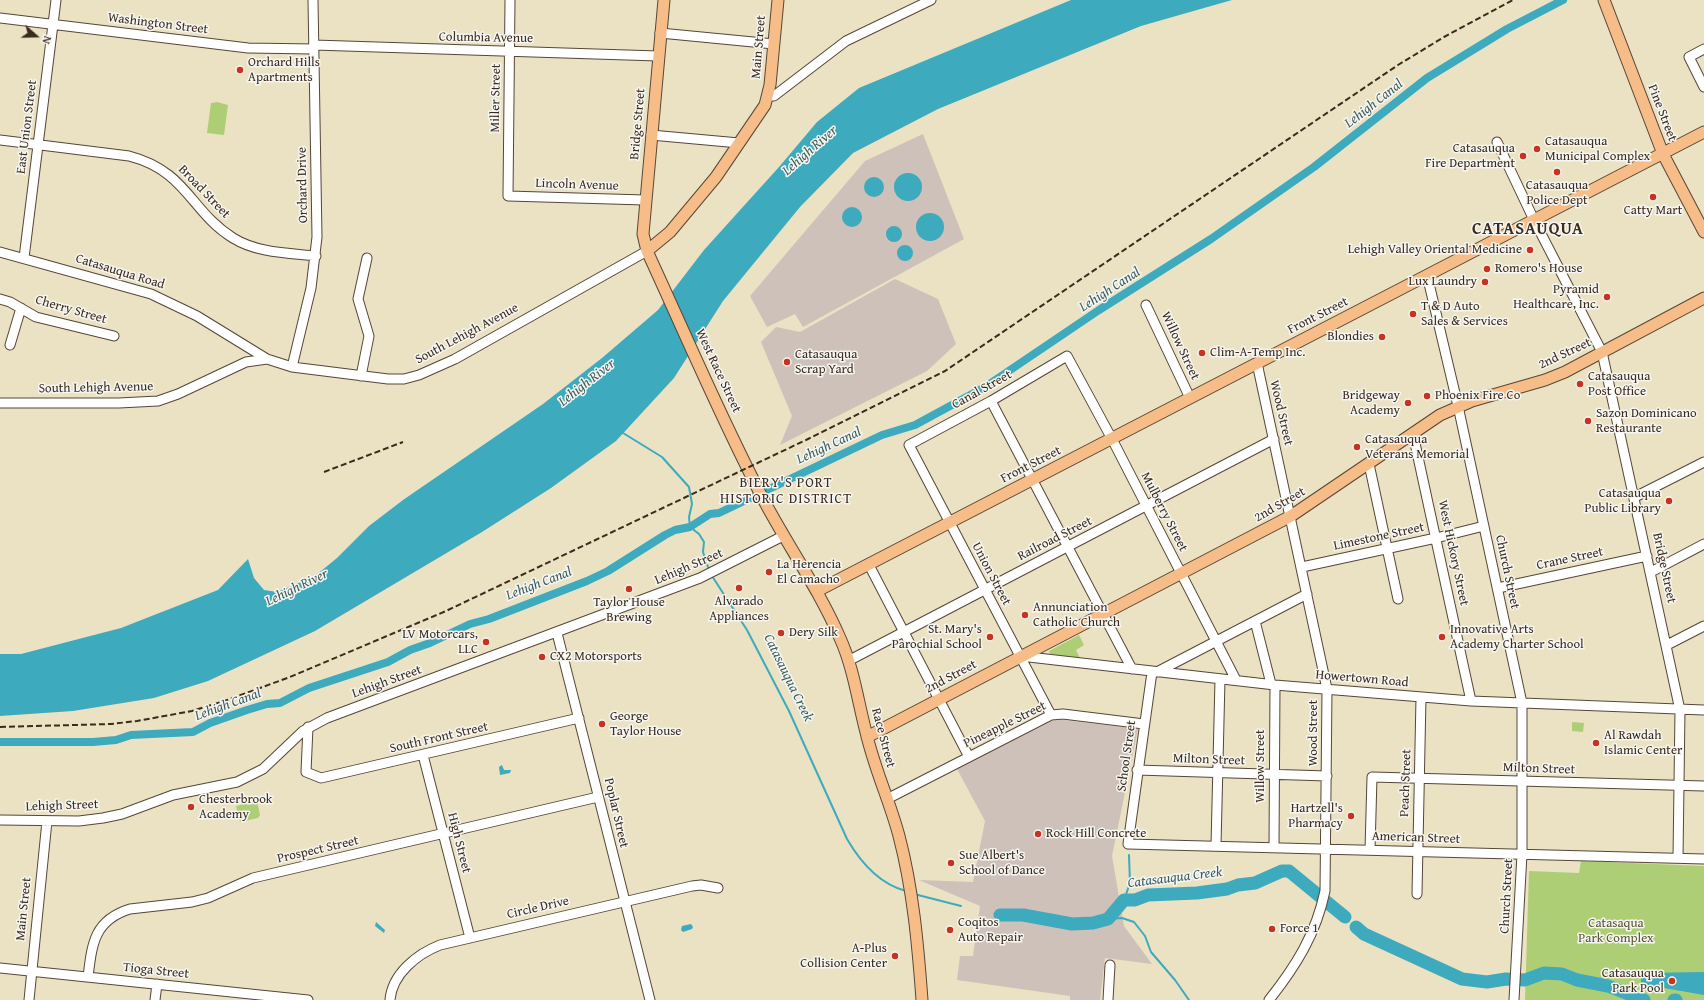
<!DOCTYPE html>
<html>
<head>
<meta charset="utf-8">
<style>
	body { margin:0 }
	#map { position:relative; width:1704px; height:1000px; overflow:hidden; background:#ebe2c4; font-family:"Gentium Book Plus",serif }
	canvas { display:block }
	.north { position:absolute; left:16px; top:16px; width:40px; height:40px; -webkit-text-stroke:3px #f6f6f2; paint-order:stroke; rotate:110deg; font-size:11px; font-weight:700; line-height:16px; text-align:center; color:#3b2a1e }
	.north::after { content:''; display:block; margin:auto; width:14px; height:18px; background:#3b2a1e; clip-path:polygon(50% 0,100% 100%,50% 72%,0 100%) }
</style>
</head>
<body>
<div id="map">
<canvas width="1704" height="1000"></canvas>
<div class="north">N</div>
</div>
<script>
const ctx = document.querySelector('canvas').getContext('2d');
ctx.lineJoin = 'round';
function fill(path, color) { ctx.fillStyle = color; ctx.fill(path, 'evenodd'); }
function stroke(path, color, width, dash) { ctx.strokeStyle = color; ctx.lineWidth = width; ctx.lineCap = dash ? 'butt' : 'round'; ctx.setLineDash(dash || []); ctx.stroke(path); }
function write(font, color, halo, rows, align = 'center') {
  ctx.font = font + ' "Gentium Book Plus",serif'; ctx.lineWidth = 3; ctx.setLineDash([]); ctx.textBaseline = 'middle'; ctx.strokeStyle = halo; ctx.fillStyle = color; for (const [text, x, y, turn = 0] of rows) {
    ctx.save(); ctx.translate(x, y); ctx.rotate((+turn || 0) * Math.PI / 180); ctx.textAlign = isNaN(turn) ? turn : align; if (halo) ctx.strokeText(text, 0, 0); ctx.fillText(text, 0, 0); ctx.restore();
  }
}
fill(new Path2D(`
	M 923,134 L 964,239 L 803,327 L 795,314 L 767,327 L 750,296 L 865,161 Z
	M 895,279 L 938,299 L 956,344 L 927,371 L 780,445 L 792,416 L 761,342 L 776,327 L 800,332 Z
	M 1056,719 L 1138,729 L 1112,856 L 1124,926 L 1152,964 L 1105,958 L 1100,1000 L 1070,1000 L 1070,996 L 957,980 L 960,956 L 973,956 L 980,906 L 919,880 L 973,882 L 985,821 L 957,769 Z`), '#cec1ba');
fill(new Path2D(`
	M 217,102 L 228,105 L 224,135 L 207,133 L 211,103 Z
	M 1079,635 L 1084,645 L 1076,650 L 1080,658 L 1050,654 L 1049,651 Z
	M 1572,722 L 1584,723 L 1583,732 L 1572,731 Z
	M 257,801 L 260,815 L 258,818 L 240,822 L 236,806 Z
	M 1581,861 L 1704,866 L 1704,1000 L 1525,1000 L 1529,871 L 1579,873 Z`), '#aece75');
fill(new Path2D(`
	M 1071,0 L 1232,0 L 1141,26 L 938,109 L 853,153 L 800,207 L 723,301 L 674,378 L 616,441 L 551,488 L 482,532 L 315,631 L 208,681 L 154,698 L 73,711 L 0,716 L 0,654 L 21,654 L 121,628 L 218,590 L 248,559 L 254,578 L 264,590 L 277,592 L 315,576 L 337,558 L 369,526 L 403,500 L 543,404 L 602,358 L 658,310 L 704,250 L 779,167 L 817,122 L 859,88 Z
	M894 187a14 14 0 1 1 28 0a14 14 0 1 1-28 0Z
	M864 187a10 10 0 1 1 20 0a10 10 0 1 1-20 0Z
	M842 217a10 10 0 1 1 20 0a10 10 0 1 1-20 0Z
	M916 227a14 14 0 1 1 28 0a14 14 0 1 1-28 0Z
	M886 234a8 8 0 1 1 16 0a8 8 0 1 1-16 0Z
	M897 253a8 8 0 1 1 16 0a8 8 0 1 1-16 0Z
	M 502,765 L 504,770 L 511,770 L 510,773 L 500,775 L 499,767 Z
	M 376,922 L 385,930 L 384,933 L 375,926 Z
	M 691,924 L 693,927 L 692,929 L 683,932 L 681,930 L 682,926 Z
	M 1704,972 L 1704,995 L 1664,988 L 1641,989 L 1641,973 Z`), '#3daabd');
stroke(new Path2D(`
	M 623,433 L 662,457 L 689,487 L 692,504 L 689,517 L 690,527 L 699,534 L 704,542 L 703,552 L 709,570
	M 712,576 L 747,630 L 789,711 L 847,839 C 861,863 879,884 906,891
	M 914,894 L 961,906
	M 1124,900 L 1130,883 L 1129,855
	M 1108,919 L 1122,918 L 1134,922 L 1145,936 L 1151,952 L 1175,980 L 1189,1000`), '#3daabd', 2);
stroke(new Path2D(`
	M 0,742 L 93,742 L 116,740 L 131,735 L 193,732 L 210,723 L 247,710 L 267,704 L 280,703 L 309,688 L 388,662 L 410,650 L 430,643 L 470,624 L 489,619 L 587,581 L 608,571 L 665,535 L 675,530 L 690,527 L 710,514 L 719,513 L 882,435 L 915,425 L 985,387 L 1099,310 L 1211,239 L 1314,167 L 1427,78 L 1507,29 L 1563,0`), '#3daabd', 8);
stroke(new Path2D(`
	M 1000,915 L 1023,915 L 1072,924 L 1093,923 L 1108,919 L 1124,900 L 1135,900 L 1148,895 L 1197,893 L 1227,889 L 1238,885 L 1255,883 L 1282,871 L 1289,871 L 1345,917
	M 1356,927 L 1364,934 L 1462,979 L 1487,982 L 1506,979 L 1525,980 L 1544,973 L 1562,974 L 1577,980 L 1608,986 L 1644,1000
	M 1674,1000 L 1676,1000`), '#3daabd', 13);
const minor = new Path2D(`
	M 510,0 L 508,196 L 645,200
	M 0,18 L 248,48 L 314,49
	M 660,33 L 774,44
	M 314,45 L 658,56
	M 1704,49 L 1689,57 L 1704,87
	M 768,96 L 774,96 L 846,41 L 931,0
	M 651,135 L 739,143
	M 0,140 L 129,156 C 187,171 190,211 233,238 C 257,253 288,253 316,256
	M 1497,142 L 1534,220 L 1602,352 L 1680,710 L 1678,858
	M 0,252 L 151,294 L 197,316 L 267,359
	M 24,258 L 56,0
	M 1427,275 L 1458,406 L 1522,703 L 1522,854 L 1514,1000
	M 0,299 L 10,302 L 36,317 L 114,336
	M 1146,305 L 1190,398
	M 10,345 L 21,308
	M 1257,363 L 1327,689 L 1325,891 C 1316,934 1296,966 1269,1000
	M 292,367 L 311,288 L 317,237 L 313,0
	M 361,376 L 369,336 L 358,299 L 367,258
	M 991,401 L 1132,669
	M 0,403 L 119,403 L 158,401 L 178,394 L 246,362 L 267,359 L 292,367 L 388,379 L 404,379 L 419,375 L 455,359 L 647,251
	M 1413,434 L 1471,701
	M 1369,464 L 1398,599
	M 1635,497 L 1704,462
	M 869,565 L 969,757
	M 1302,567 L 1436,538 L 1484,526
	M 1651,572 L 1704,544
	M 1498,588 L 1647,556
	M 1255,621 L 1271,684
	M 557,633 L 650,1000
	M 1667,645 L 1704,626
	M 1020,656 L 1275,685 L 1471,701 L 1704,710
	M 848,661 L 1274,439
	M 1152,672 L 1128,844 L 1704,859
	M 1157,672 L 1307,594
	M 1051,715 L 909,445 L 991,401 L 1067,356 L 1112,439 L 1236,680
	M 308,727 L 306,772 L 321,778 L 579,718
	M 423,755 L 470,938
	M 1137,770 L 1327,776
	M 887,799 L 1051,715 L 1063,714 L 1144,724
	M 0,820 L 79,821 L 103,818 L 122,814 L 173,795 L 237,782 L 263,769 L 303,731 L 327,718 L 700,578 L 783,536
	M 1216,846 L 1220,679
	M 1274,848 L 1275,685
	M 1370,850 L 1372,777 L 1704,786
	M 1417,894 L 1421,697
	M 0,968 L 308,1000
	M 88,977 C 92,944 94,920 130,909 L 192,902 L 208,898 L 253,878 L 598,797
	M 29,1000 L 47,821
	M 155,1000 L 157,984
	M 390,1000 C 392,974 417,954 440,945 L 692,886 L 701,885 L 718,888
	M 1108,1000 L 1110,965`);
const major = new Path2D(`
	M 664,0 L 643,234 L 647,251 C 684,331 719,414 760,493 C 785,542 818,587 840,638 C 854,669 858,703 867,736 C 875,770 890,802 899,836 C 913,889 918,945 922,1000
	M 1604,0 L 1663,154 L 1704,232
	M 647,251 L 670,232 L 716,177 L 765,105 L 770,85 L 778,0
	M 817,591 L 1704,132
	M 867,737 L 1291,516 L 1440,415 L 1472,401 L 1545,380 L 1565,372 L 1704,298`);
stroke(minor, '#554637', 11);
stroke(major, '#554637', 13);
stroke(minor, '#fff', 9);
stroke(major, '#f7bd88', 11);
stroke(new Path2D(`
	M 324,472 L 403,442
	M 0,727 L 111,724 L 137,721 L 192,711 L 227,700 L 290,677 L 446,611 L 808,439 L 945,371 L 1398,65 L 1444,37 L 1513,0`), '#3b2a1e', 2, [6, 3]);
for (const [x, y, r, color] of [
	[240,70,4,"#c8321e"],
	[1537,149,4,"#c8321e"],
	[1523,156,4,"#c8321e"],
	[1557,172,4,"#c8321e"],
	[1653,197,4,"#c8321e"],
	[1530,250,4,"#c8321e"],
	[1487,269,4,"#c8321e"],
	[1485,282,4,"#c8321e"],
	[1607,297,4,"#c8321e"],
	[1413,314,4,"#c8321e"],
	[1382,337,4,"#c8321e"],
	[1202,353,4,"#c8321e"],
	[787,362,4,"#c8321e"],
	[1580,384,4,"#c8321e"],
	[1427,396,4,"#c8321e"],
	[1408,403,4,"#c8321e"],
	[1588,421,4,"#c8321e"],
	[1357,447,4,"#c8321e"],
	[1669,501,4,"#c8321e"],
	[769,572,4,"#c8321e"],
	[739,588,4,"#c8321e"],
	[629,589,4,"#c8321e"],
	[1025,615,4,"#c8321e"],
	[781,633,4,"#c8321e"],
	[990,637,4,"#c8321e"],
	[1442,637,4,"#c8321e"],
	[486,642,4,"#c8321e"],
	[542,657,4,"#c8321e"],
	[602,724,4,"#c8321e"],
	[1596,743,4,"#c8321e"],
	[191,807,4,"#c8321e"],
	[1351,816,4,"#c8321e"],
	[1038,834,4,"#c8321e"],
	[951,863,4,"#c8321e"],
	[1272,929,4,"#c8321e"],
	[950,930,4,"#c8321e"],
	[895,956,4,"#c8321e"],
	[1672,981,4,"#c8321e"]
]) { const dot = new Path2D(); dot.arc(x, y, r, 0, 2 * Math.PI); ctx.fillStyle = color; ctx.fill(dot); stroke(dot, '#f6f6f2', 1.5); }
write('13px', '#3b2a1e', '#f6f6f2', [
	["Washington Street",158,24,7],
	["Columbia Avenue",486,38,1],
	["Main Street",759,47,-85],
	["Miller Street",496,98,-89],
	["Pine Street",1662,113,69],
	["Bridge Street",638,124,-85],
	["East Union Street",27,127,-83],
	["Orchard Drive",303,185,-91],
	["Lincoln Avenue",577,185,2],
	["Broad Street",204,192,46],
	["Catasauqua Road",120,272,17],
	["Cherry Street",71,310,16],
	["Front Street",1318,316,-27],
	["South Lehigh Avenue",467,334,-28],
	["Willow Street",1180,346,65],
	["2nd Street",1565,354,-25],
	["West Race Street",718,371,65],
	["South Lehigh Avenue",96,388,-1],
	["Canal Street",982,390,-29],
	["Wood Street",1281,413,77],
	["Front Street",1031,465,-27],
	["2nd Street",1280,505,-30],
	["Mulberry Street",1164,512,63],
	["Limestone Street",1379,537,-12],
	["Railroad Street",1055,539,-27],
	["West Hickory Street",1453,553,78],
	["Crane Street",1570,559,-12],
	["Lehigh Street",689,567,-23],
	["Bridge Street",1664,568,78],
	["Church Street",1507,572,78],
	["Union Street",991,574,62],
	["2nd Street",951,677,-28],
	["Howertown Road",1362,679,5],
	["Lehigh Street",387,682,-20],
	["Pineapple Street",1005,725,-26],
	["Wood Street",1314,733,-90],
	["South Front Street",439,738,-13],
	["Race Street",883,738,75],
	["School Street",1127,756,-82],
	["Milton Street",1209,760,2],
	["Willow Street",1261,766,-90],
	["Milton Street",1539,769,2],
	["Peach Street",1406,783,-88],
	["Lehigh Street",62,806,-2],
	["Poplar Street",616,813,77],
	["American Street",1416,838,2],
	["High Street",459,843,76],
	["Prospect Street",318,850,-13],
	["Church Street",1507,896,-87],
	["Circle Drive",538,908,-13],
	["Main Street",24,909,-84],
	["Tioga Street",156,971,6]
]);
write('13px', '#3b2a1e', '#f6f6f2', [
	["Orchard Hills",248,63],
	["Apartments",248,78],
	["Catasauqua",1545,142],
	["Municipal Complex",1545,157],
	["Catasauqua",1515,149,"right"],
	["Fire Department",1515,164,"right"],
	["Catasauqua",1557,186,"center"],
	["Police Dept",1557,201,"center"],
	["Catty Mart",1653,211,"center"],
	["Lehigh Valley Oriental Medicine",1522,250,"right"],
	["Romero's House",1495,269],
	["Lux Laundry",1477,282,"right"],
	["Pyramid",1599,290,"right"],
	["Healthcare, Inc.",1599,305,"right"],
	["T & D Auto",1421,307],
	["Sales & Services",1421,322],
	["Blondies",1374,337,"right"],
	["Clim-A-Temp Inc.",1210,353],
	["Catasauqua",795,355],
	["Scrap Yard",795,370],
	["Catasauqua",1588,377],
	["Post Office",1588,392],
	["Bridgeway",1400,396,"right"],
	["Academy",1400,411,"right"],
	["Phoenix Fire Co",1435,396],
	["Sazon Dominicano",1596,414],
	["Restaurante",1596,429],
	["Catasauqua",1365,440],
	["Veterans Memorial",1365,455],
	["Catasauqua",1661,494,"right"],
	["Public Library",1661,509,"right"],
	["La Herencia",777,565],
	["El Camacho",777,580],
	["Alvarado",739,602,"center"],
	["Appliances",739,617,"center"],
	["Taylor House",629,603,"center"],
	["Brewing",629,618,"center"],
	["Annunciation",1033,608],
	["Catholic Church",1033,623],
	["St. Mary's",982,630,"right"],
	["Parochial School",982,645,"right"],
	["Innovative Arts",1450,630],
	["Academy Charter School",1450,645],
	["Dery Silk",789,633],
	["LV Motorcars,",478,635,"right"],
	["LLC",478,650,"right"],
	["CX2 Motorsports",550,657],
	["George",610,717],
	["Taylor House",610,732],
	["Al Rawdah",1604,736],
	["Islamic Center",1604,751],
	["Chesterbrook",199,800],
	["Academy",199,815],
	["Hartzell's",1343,809,"right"],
	["Pharmacy",1343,824,"right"],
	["Rock Hill Concrete",1046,834],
	["Sue Albert's",959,856],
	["School of Dance",959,871],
	["Coqitos",958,923],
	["Auto Repair",958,938],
	["Force 1",1280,929],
	["A-Plus",887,949,"right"],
	["Collision Center",887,964,"right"],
	["Catasauqua",1664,974,"right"],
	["Park Pool",1664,989,"right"]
], 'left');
write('13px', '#585334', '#f6f6f2', [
	["Catasaqua",1616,924],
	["Park Complex",1616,939]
]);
write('italic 14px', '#3c5d5e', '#f6f6f2', [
	["Lehigh Canal",1374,104,-38],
	["Lehigh River",810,151,-41],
	["Lehigh Canal",1110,290,-33],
	["Lehigh River",587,383,-38],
	["Lehigh Canal",829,446,-25],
	["Lehigh Canal",539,584,-21],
	["Lehigh River",297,588,-26],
	["Catasauqua Creek",788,678,64],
	["Lehigh Canal",228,705,-20],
	["Catasauqua Creek",1175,878,-7]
]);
ctx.letterSpacing = '1px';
write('14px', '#3b2a1e', '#f6f6f2', [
	["BIERY'S PORT",786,483],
	["HISTORIC DISTRICT",786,499]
]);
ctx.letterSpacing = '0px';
ctx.letterSpacing = '1px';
write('bold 17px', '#3b2a1e', '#f6f6f2', [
	["CATASAUQUA",1528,230]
]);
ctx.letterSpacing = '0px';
</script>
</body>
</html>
